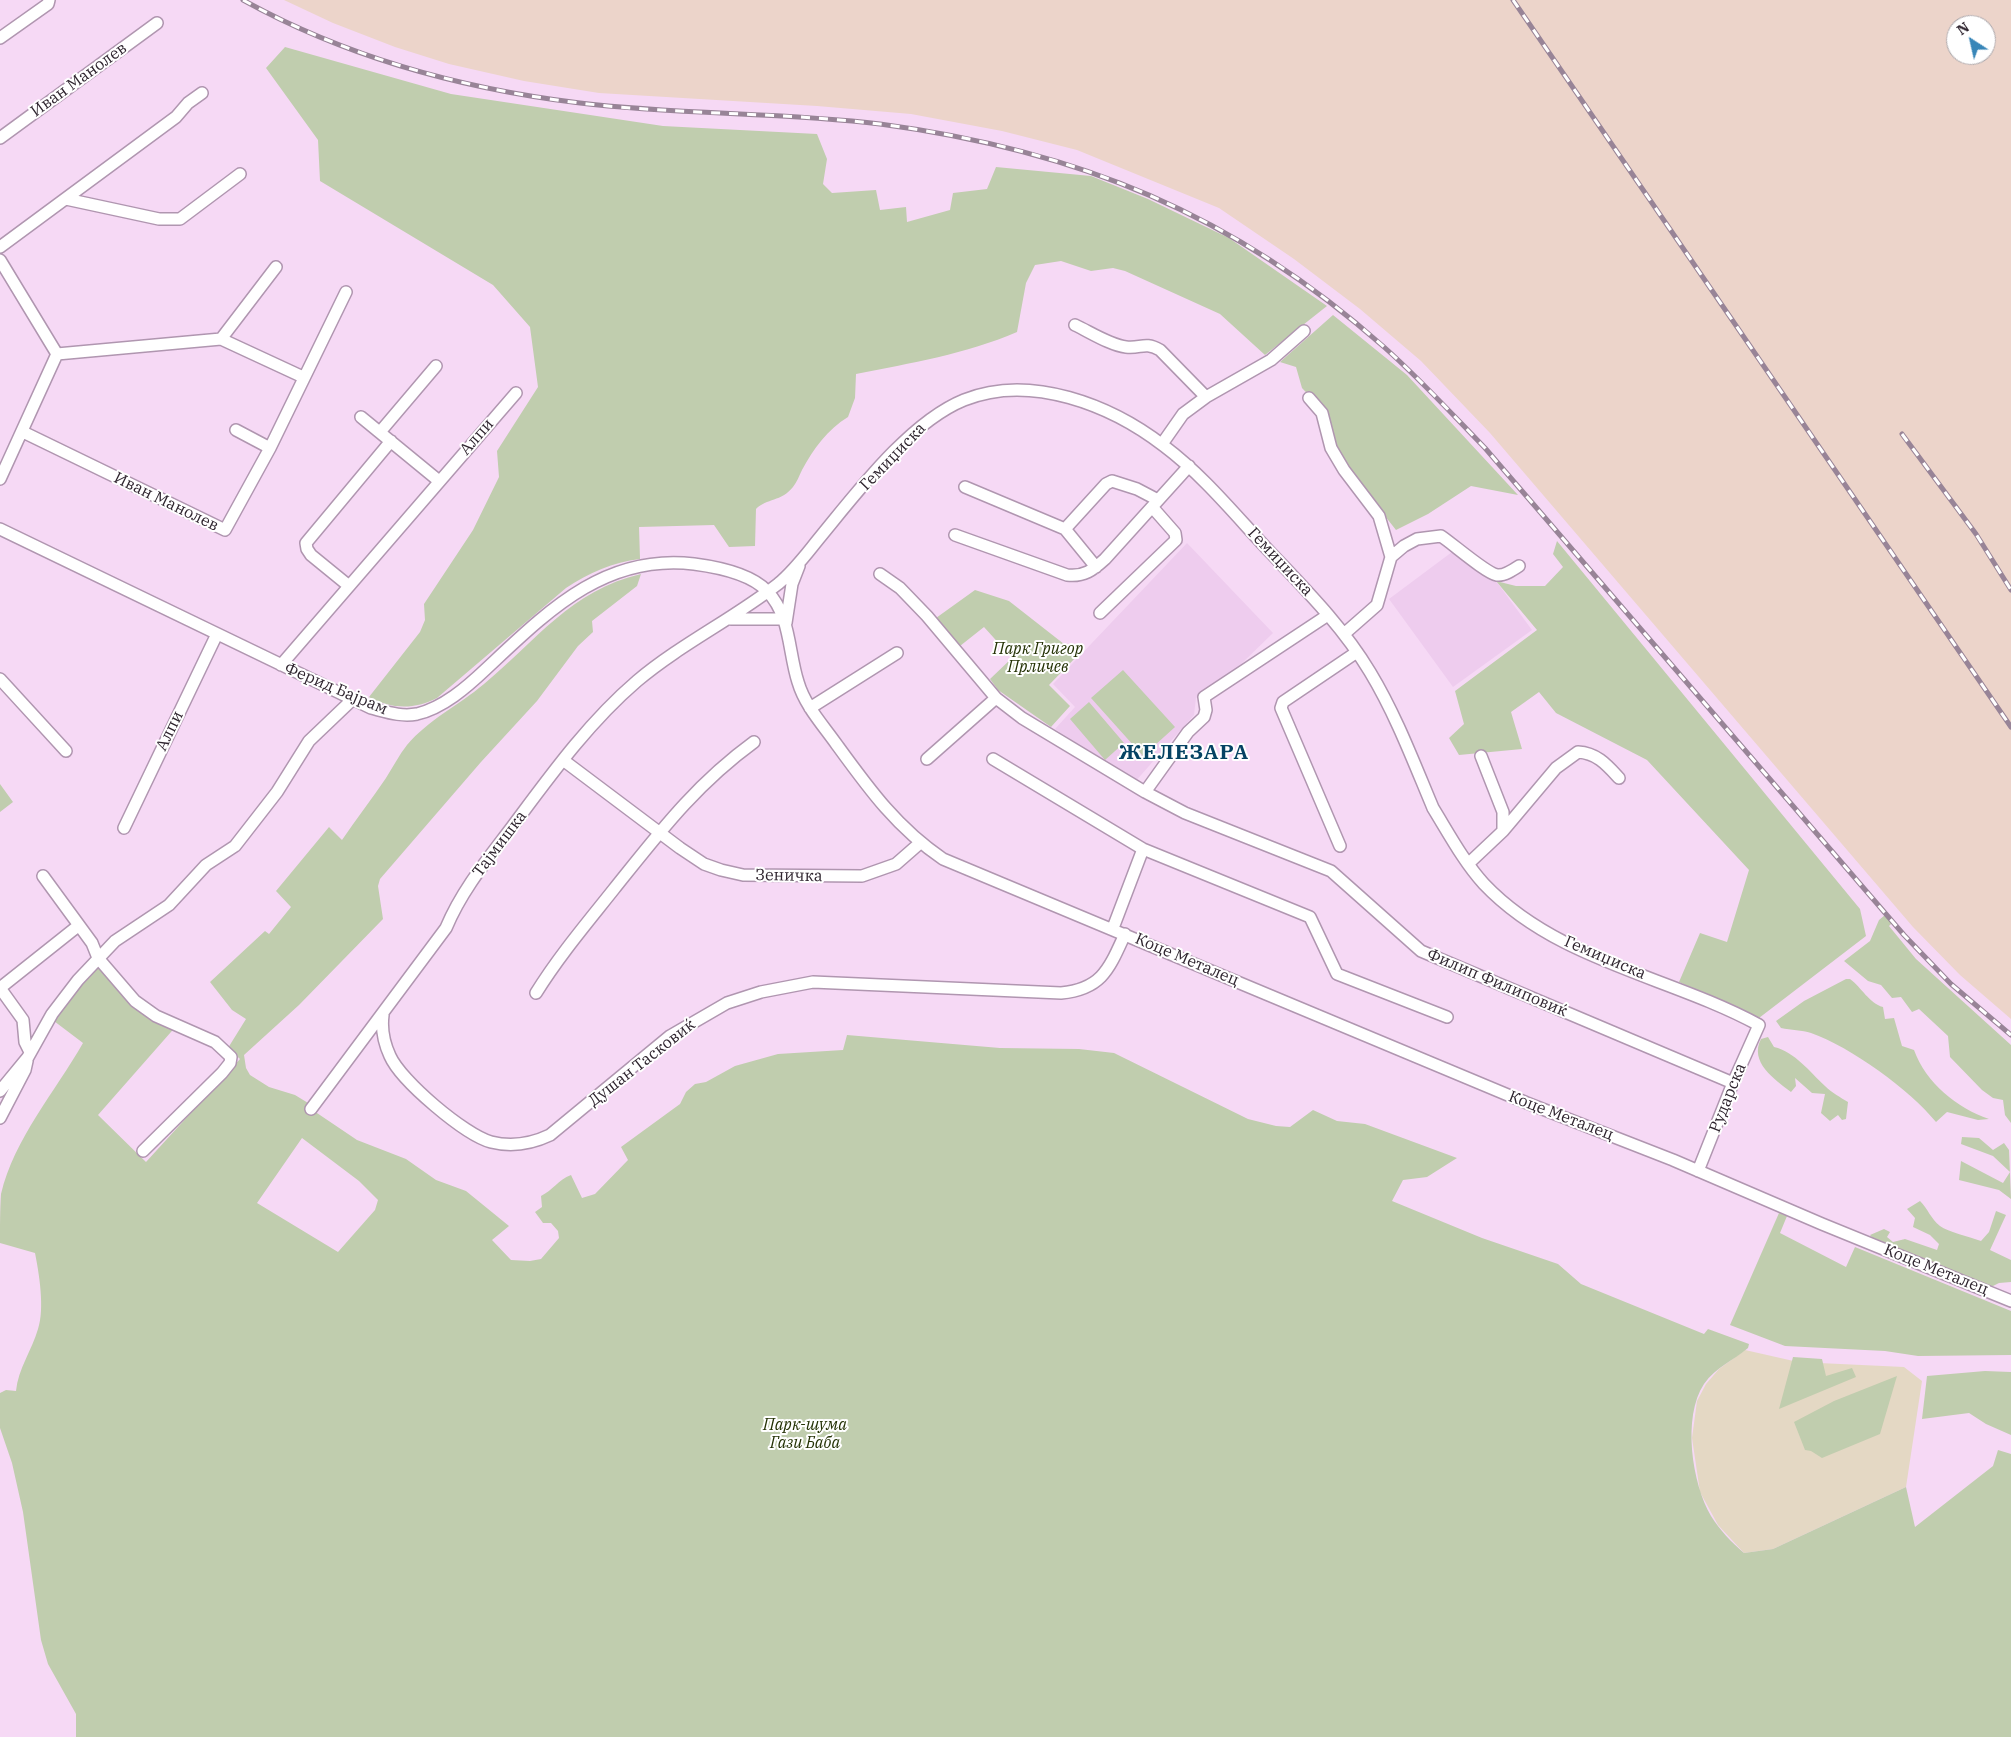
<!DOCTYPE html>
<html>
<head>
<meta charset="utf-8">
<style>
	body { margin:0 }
	#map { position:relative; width:2011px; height:1737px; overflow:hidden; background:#f6d9f5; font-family:"IBM Plex Serif",serif }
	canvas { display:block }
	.north { position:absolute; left:1946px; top:15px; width:50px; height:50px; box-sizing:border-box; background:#fff; border:1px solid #aba7ab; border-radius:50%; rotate:325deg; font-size:14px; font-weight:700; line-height:20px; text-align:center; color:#2e242e }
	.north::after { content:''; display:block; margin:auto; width:18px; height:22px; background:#3886b8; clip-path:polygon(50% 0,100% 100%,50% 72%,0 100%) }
</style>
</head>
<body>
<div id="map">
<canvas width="2011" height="1737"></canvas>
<div class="north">N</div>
</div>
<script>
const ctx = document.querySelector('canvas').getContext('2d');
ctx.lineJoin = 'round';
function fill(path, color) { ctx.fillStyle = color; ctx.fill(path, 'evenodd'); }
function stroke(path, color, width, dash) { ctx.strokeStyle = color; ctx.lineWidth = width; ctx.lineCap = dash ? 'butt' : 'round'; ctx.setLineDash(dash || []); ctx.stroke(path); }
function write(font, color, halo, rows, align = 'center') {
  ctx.font = font + ' "IBM Plex Serif",serif'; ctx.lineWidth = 4; ctx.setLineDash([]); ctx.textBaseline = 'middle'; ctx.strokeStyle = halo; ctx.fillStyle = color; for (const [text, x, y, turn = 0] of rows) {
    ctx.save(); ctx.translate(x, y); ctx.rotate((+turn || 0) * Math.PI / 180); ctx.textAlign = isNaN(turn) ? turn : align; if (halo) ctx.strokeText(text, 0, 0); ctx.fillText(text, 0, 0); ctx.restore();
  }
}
fill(new Path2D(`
	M 1187,543 L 1273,633 L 1236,669 L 1196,698 L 1194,715 L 1134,783 L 1055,729 L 1075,707 L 1053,684 Z
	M 1452,552 L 1496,581 L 1532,630 L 1453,687 L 1389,599 Z`), '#ece');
fill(new Path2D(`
	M 284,0 L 2011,0 L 2011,1019 L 1960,975 L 1913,927 L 1490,433 L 1421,361 L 1360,309 L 1294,259 L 1219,208 L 1077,150 L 1002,131 L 911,114 L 817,106 L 599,93 L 524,81 L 449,64 L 395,47 L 333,23 ZM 1956,25 L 1986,25 L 1986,55 L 1956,55 Z`), '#ecd4ca');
fill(new Path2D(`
	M 1745,1350 L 1798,1362 L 1904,1367 L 1922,1381 L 1906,1487 L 1773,1549 L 1744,1553 L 1718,1525 L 1700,1492 L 1692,1438 L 1697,1401 L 1706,1384 L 1719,1369 Z`), '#e4d8c4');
fill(new Path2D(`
	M 285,47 L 451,94 L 663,126 L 817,134 L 827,159 L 823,184 L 832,193 L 876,190 L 880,210 L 906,207 L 907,222 L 950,210 L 953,193 L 987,189 L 996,167 L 1091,176 L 1148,199 L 1229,238 L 1327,306 L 1265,355 L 1220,314 L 1125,271 L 1113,268 L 1091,271 L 1061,261 L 1035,265 L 1026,283 L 1017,332 C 966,354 911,363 856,374 L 855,398 L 848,417 C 827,430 814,448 802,470 C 799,476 797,482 793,487 C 781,502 767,498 756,509 L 755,546 L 729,547 L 714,525 L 639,527 L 640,559 C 613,562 589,573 566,588 L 437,698 C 414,710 391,709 369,697 L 420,632 L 425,620 L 424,604 L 473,530 L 499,477 L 497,451 L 538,387 L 530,327 L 493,285 L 320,181 L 318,140 L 266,68 Z
	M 1333,315 L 1407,375 L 1518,495 L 1471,486 L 1428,514 L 1396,530 L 1351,473 L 1337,451 L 1328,416 L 1302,388 L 1296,367 L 1280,362 Z
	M 1557,541 L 1860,909 L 1866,936 L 1759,1018 L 1679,982 L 1700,933 L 1727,942 L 1749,870 L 1647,760 L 1556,713 L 1539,692 L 1511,712 L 1522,749 L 1459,755 L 1449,738 L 1464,724 L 1455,691 L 1537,630 L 1496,581 L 1516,586 L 1545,586 L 1563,567 L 1553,554 Z
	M 641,574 L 637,586 L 592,621 L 593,632 L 578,646 L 537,701 L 481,762 L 380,879 L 378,886 L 383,919 L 299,1005 L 244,1055 L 246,1068 L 250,1075 L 269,1087 L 295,1095 L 313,1106 L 311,1109 L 357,1140 L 406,1159 L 436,1180 L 466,1191 L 509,1226 L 492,1240 L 511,1260 L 530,1261 L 541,1259 L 559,1238 L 558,1231 L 551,1223 L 543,1223 L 535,1212 L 542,1207 L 541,1196 C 553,1190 558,1180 571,1175 L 582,1198 L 595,1194 L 628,1160 L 621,1147 L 680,1104 L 686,1092 L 695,1084 L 706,1082 L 735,1066 L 778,1054 L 843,1050 L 847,1035 L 1000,1048 L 1079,1049 L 1114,1053 L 1248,1119 L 1276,1126 L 1290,1127 L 1313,1110 L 1337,1121 L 1365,1124 L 1457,1158 L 1427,1177 L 1403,1180 L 1392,1201 L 1482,1238 L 1558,1264 L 1581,1284 L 1704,1334 L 1708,1329 L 1749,1344 L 1748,1348 C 1733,1361 1716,1367 1704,1384 C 1682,1417 1692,1484 1711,1516 C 1720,1530 1731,1542 1744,1553 L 1773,1549 L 1906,1487 L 1915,1527 L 1993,1466 L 1998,1450 L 2011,1454 L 2011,1737 L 76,1737 L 76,1714 L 48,1664 L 41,1640 L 23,1512 L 12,1463 L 0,1428 L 0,1393 L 6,1390 L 16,1391 C 18,1369 32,1350 38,1329 C 45,1309 39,1273 35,1253 L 0,1243 C 0,1227 0,1209 1,1194 C 14,1139 55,1092 83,1043 L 50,1018 L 98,958 L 135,1001 L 178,1024 L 98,1115 L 146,1162 L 240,1059 L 228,1048 L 246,1019 L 232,1010 L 210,982 L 265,931 L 269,934 L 291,907 L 276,891 L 329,827 L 342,840 C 356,819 372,799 386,778 C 393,767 399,755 407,745 C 428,720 459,705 484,684 C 536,641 571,590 641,574 ZM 302,1138 L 359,1181 L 378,1200 L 375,1210 L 338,1252 L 257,1203 Z
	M 975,590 L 1009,601 L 1078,655 L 1049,685 L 1070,706 L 1051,727 L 998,690 L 990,679 L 1012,658 L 984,627 L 960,646 L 936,618 Z
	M 1123,670 L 1175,727 L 1143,756 L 1091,698 Z
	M 1089,702 L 1124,743 L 1105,760 L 1070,719 Z
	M 0,784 L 13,802 L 0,812 Z
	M 1885,915 L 1893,922 L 1889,926 L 1916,959 L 2011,1045 L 2011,1123 L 2005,1115 L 2003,1100 L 1993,1098 L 1982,1090 L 1950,1057 L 1948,1036 L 1919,1009 L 1912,1012 L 1901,997 L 1892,998 L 1881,985 L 1868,981 L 1844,961 L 1870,941 L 1879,920 Z
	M 1846,979 L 1850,979 C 1862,988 1869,1003 1883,1007 L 1885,1019 L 1894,1018 L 1902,1046 L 1914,1050 C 1926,1083 1957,1108 1989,1119 L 1978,1120 L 1947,1112 L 1936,1122 C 1910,1090 1851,1047 1811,1033 C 1802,1030 1791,1030 1781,1028 L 1776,1021 L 1804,1001 Z
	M 1768,1037 L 1774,1047 C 1795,1052 1810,1072 1825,1086 C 1832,1093 1840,1097 1848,1102 L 1846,1119 L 1842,1120 L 1838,1115 L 1830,1121 L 1821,1113 L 1825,1094 L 1812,1093 L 1795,1078 L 1796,1086 L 1791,1092 C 1774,1079 1749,1062 1761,1039 Z
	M 1962,1137 L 1979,1138 L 1993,1150 L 2004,1143 L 2009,1150 L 2011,1199 L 1999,1190 L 1959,1180 L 1961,1161 L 2003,1183 L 2010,1172 L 1993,1156 L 1961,1144 Z
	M 1920,1201 C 1928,1209 1931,1219 1940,1226 C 1948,1232 1970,1237 1981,1241 L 1989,1232 L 1996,1211 L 2006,1215 L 1990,1250 L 2011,1260 L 2011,1282 L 1999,1283 L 1991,1287 L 1876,1242 L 1870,1235 L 1884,1229 L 1890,1232 L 1887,1237 L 1893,1242 L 1905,1239 L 1937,1250 L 1939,1244 L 1930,1235 L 1913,1227 L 1915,1218 L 1907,1209 Z
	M 1779,1213 L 1787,1216 L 1780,1233 L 1846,1267 L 1855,1247 L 2011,1311 L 2011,1355 L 1918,1356 L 1885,1351 L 1785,1346 L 1730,1325 Z
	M 1793,1357 L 1822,1359 L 1826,1376 L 1852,1368 L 1856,1377 L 1779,1409 Z
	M 1985,1371 L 2011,1372 L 2011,1435 L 1986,1424 L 1969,1413 L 1922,1419 L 1927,1376 Z
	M 1897,1376 L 1880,1434 L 1822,1458 L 1811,1451 L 1805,1450 L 1794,1422 L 1834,1401 Z`), '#c0cdae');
const minor = new Path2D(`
	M 0,38 L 48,4 L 49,0
	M 0,138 L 157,23
	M 66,199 L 159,219 L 180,219 L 240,174
	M 0,247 L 176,117 L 188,103 L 202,93
	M 0,260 L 57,354
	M 1075,325 C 1090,332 1110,345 1126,347 C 1141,349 1144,341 1160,350 L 1206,397
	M 221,339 L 303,377
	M 57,354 L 221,339 L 276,267
	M 1309,398 L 1322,413 L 1331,448 L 1344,470 L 1379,516 L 1391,557
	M 361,417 L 439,481
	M 236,430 L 270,448
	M 23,432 L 225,530 L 270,448 L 346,292
	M 380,432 L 436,366
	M 1162,444 L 1183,414 L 1206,397 L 1271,360 L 1304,331
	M 0,479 L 57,354
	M 965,487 L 1065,529 L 1096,567
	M 0,529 L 371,708 C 387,712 401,717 417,714 C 443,708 467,687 486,669 C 546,613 604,553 694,564 C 717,567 751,574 767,591 C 791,616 788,651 798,682 C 805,706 823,725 837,745 C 869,789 897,828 943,859 L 1527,1103 L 1673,1160 L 1822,1224 L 2011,1301
	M 1065,529 L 1106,484 L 1112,481 L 1137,489 L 1158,500
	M 955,535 L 1067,575 C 1084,577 1093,570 1105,559 L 1189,466
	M 880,574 L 900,588 L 927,616 L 996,698 L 1022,718 L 1145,792 L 1185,813 L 1331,871 L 1421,951 L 1733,1083
	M 349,586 L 311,555 L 307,549 L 306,543 L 391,441
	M 1100,613 L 1176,540 L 1175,533 L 1153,508
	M 731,619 L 785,619
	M 786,623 L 792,584 L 799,566
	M 1344,634 L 1377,605 L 1391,557 L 1404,546 L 1417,539 L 1441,536 C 1453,544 1486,573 1497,575 C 1504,576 1513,570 1519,566
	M 281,665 L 516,393
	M 0,679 L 66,751
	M 810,708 L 897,653
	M 927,759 L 996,698
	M 993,759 L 1143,849 L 1310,917 L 1337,974 L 1447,1017
	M 563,760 L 680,848 L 704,864 L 721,870 L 743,875 L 862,876 L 896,864 L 920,843
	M 1145,792 L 1188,732 L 1204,717 L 1206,710 L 1204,697 L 1328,615
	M 124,828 L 217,634
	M 1503,831 L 1556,768 L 1578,752 C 1597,753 1607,765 1619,778
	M 1340,846 L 1281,708 L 1283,702 L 1357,652
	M 1468,864 L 1503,831 L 1503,812 L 1481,756
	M 43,876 L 92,943 L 98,958 L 135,1001 L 156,1016 L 215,1042 L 231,1057 L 230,1063 L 222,1073 L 143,1151
	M 1113,928 L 1143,849
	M 0,988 L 78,926
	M 0,988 L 23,1020 L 25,1042 L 30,1052
	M 536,993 C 559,956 587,923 614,889 C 659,833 695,785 754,742
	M 383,1015 C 381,1030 384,1043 390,1056 C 401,1081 465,1135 491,1142 C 511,1147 531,1144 550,1135 L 670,1036 L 727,1003 L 761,992 L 813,982 L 1061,993 C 1102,989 1109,969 1125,934
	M 0,1091 L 28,1057 L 52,1014 L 78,980 L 115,941 L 169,905 L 206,865 L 235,846 L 277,792 L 309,741 L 353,699
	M 311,1109 L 446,928 C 462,890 487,860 512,827 C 550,776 588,723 637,681 C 681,644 733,619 778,584 C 795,570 807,553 821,536 C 858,491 910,422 964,400 C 1030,373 1111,405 1164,446 C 1204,476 1236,516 1270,552 C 1306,590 1343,627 1370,672 C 1396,715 1414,763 1433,808 C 1449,834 1464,862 1484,884 C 1557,961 1669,976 1759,1025 L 1733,1083 L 1698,1171
	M 0,1118 L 25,1070 L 27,1061`);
stroke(minor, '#b096b0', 14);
stroke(minor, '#fff', 11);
const rail = new Path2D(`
	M 243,0 C 346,57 464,89 580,103 C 680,115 781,112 880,124 C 1077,150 1234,214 1384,347 C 1420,379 1452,414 1485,448 L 1904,935 L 1951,984 L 2011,1035
	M 1513,0 L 2011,727
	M 1902,434 L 1976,534 L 2011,590`);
stroke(rail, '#988497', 5);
stroke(rail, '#fff', 3, [9]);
write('16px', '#2e242e', '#fff', [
	["Иван Манолев",79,80,-36],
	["Алпи",477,437,-49],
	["Гемиџиска",893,457,-46],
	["Иван Манолев",166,502,26],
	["Гемиџиска",1280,562,47],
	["Ферид Бајрам",336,689,23],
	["Алпи",170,731,-64],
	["Тајмишка",500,844,-53],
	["Зеничка",789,876,1],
	["Гемиџиска",1605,958,23],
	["Коце Металец",1187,960,23],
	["Филип Филиповиќ",1497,983,23],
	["Душан Тасковиќ",642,1063,-38],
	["Рударска",1728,1098,-68],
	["Коце Металец",1561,1116,21],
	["Коце Металец",1936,1270,22]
]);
write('italic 16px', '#233104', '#fff', [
	["Парк Григор",1038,649],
	["Прличев",1038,667],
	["Парк-шума",805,1425],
	["Гази Баба",805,1443]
]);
ctx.letterSpacing = '1px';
write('bold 21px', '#054263', '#fff', [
	["ЖЕЛЕЗАРА",1184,753]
]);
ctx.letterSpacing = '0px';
</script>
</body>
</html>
